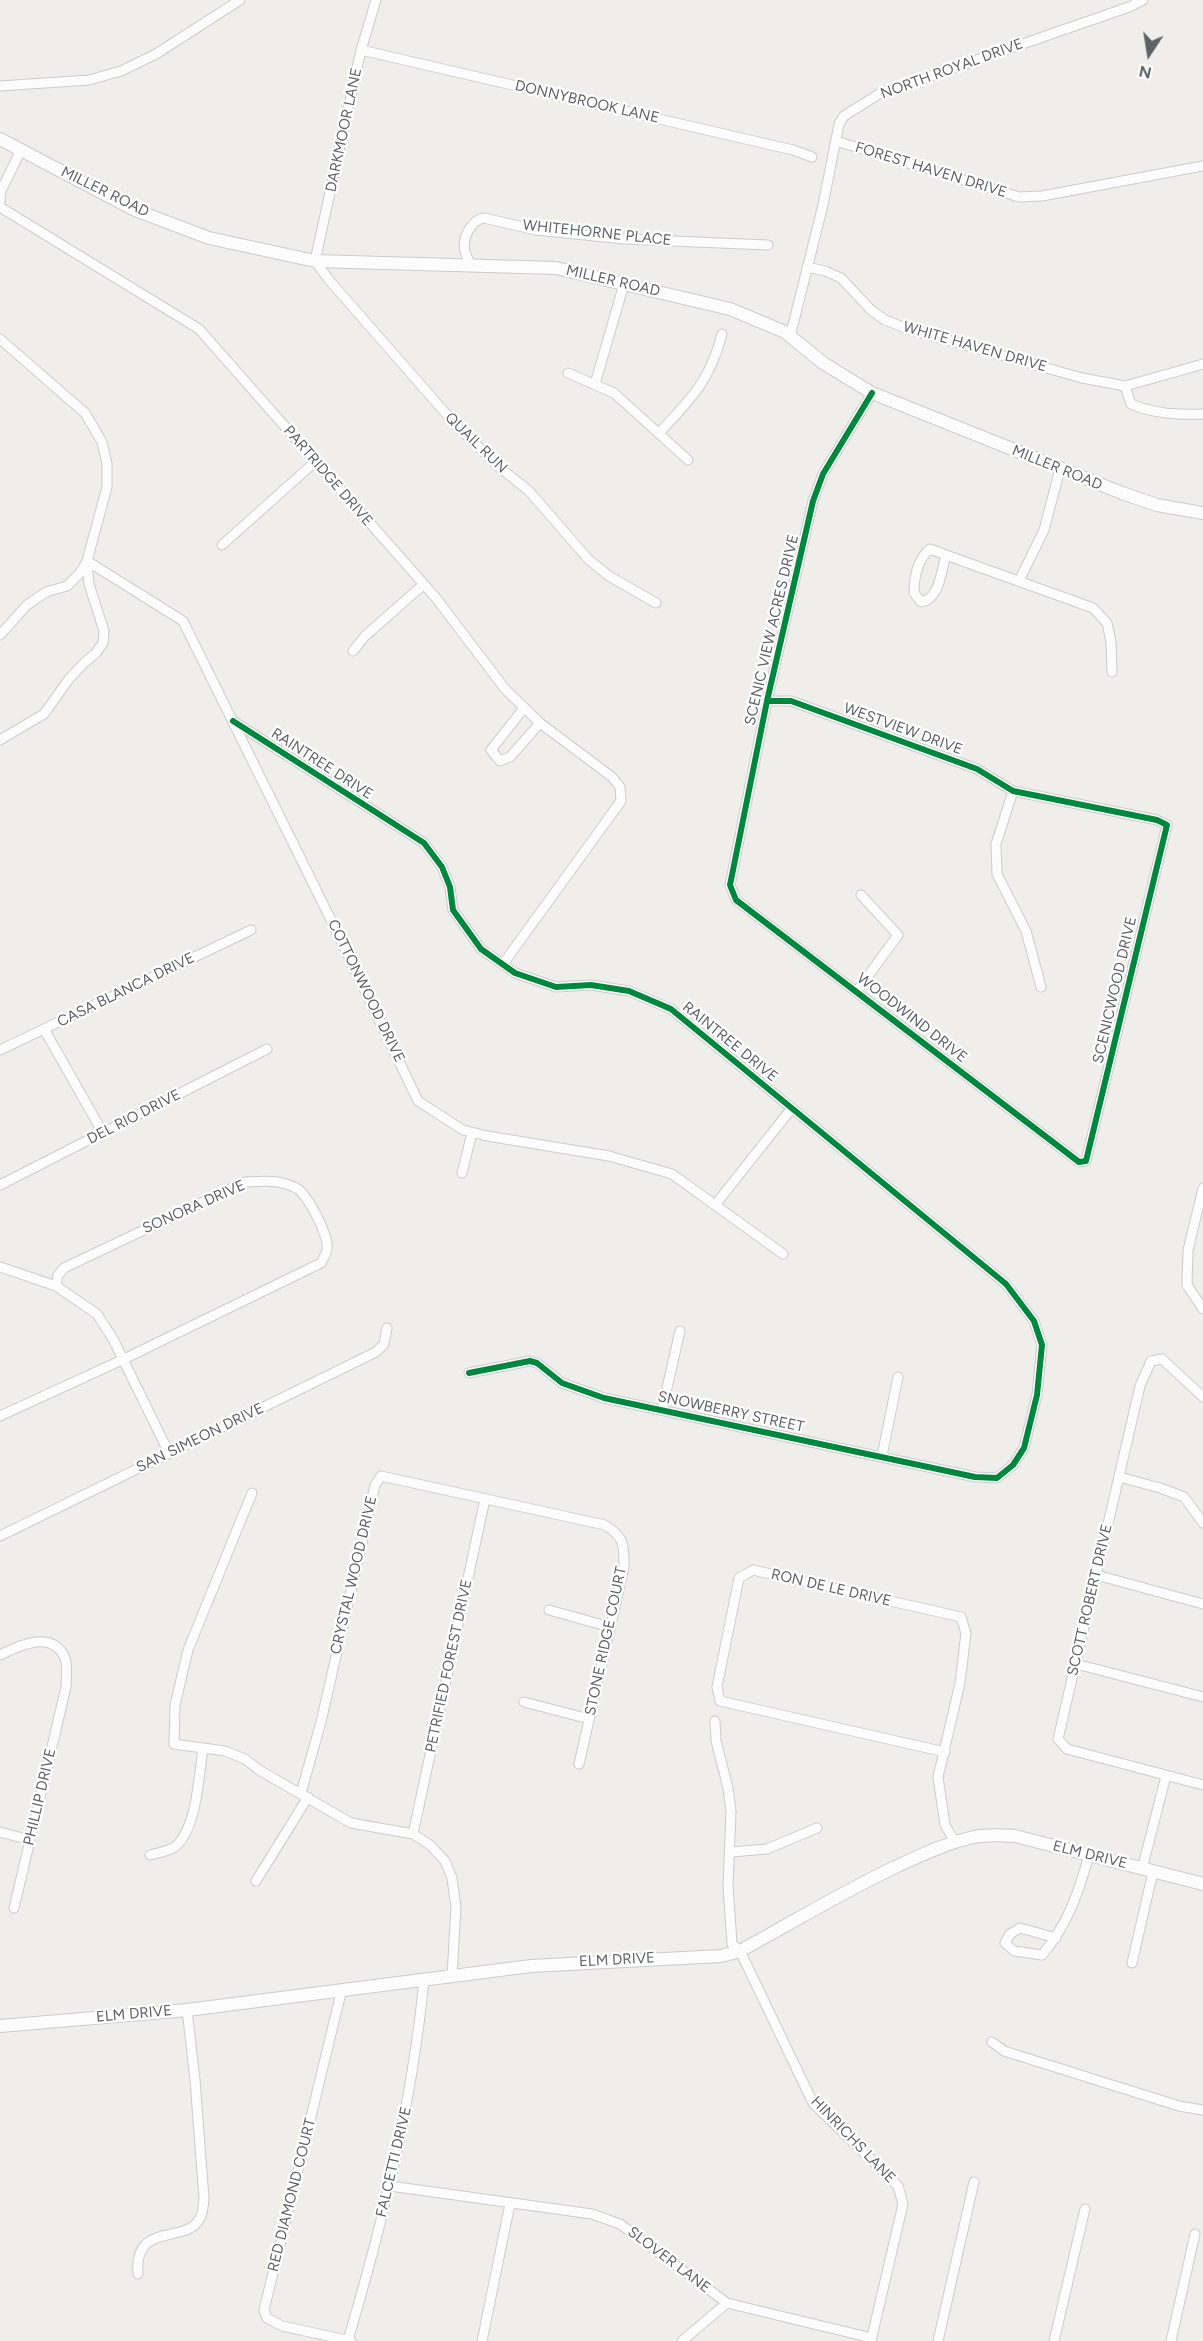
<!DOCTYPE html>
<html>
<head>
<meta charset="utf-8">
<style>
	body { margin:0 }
	#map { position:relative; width:1203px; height:2341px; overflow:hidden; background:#efeeea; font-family:Figtree,sans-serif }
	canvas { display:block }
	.north { position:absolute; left:1119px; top:24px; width:60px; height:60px; -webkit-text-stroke:4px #fff; paint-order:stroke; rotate:192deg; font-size:16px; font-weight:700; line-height:24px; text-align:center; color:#5f6368 }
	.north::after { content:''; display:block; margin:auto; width:21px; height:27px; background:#5f6368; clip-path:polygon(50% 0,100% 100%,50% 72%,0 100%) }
</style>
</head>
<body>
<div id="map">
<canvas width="1203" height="2341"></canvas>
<div class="north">N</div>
</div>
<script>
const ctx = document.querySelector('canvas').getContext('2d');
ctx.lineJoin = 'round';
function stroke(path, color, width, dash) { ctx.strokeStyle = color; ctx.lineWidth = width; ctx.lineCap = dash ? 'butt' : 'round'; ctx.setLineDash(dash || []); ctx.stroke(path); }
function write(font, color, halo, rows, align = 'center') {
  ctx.font = font + ' Figtree,sans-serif'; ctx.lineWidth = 4.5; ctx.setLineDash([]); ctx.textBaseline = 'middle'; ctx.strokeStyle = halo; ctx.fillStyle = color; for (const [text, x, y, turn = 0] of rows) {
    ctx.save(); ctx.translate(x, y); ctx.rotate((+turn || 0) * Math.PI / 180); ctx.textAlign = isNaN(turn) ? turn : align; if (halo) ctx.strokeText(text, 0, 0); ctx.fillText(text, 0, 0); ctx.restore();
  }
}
const minor = new Path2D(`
	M 376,0 L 361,50 L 315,261 L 329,280 L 455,424 L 499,467 L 529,491 L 588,559 L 609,576 L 656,603
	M 361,50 L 793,150 L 812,157
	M 0,86 L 89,80 L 121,71 L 156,54 L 240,0
	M 836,141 L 1019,197 L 1042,196 L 1203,166
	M 0,202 L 1,191 L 21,150
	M 0,207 L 199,329 L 436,598 L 505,689 L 540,723 L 612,777 L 620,787 L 621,801 L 503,964
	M 471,266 C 469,261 466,256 465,251 C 462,238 471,220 484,218 L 536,230 L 624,239 L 768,245
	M 807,267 L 825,271 L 841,278 L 871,310 L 885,320 L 908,329 L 1082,378 L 1125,386 L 1203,364
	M 790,337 L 823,205 L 839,124 L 844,116 L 879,94 L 1129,7 L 1143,0
	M 0,339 L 85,413 L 102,442 L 107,464 L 107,487 L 87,561 L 80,573 L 67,586 L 46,592 L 27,605 L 0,635
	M 568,373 L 614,393 L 688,460
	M 595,384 L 624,284
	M 1125,386 L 1131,404 C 1155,414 1178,415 1203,414
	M 659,433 C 691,399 710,381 722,334
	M 222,545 L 315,462
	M 946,555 C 941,571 940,599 921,602 L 914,593 C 914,576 917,560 930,549 L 946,555 L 1093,608 L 1107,623 L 1111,642 L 1112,672
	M 87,561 L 183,621 L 333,924 L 418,1101 L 463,1130 L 487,1136 L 609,1156 L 672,1174 L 783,1254
	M 1019,581 L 1044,530 L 1060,469
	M 353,651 L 365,636 L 424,584
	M 767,701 L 791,701 L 977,769 L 1013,791 L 1157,820 L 1167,825 L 1086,1161 L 1079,1162 L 736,900 L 730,885 L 767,701 L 813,501 L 823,474 L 872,393
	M 524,708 L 491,750 L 500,761 L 510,757 L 540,723
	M 233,721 L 424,843 L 442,867 L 450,887 L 453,910 L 481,949 L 515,973 L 556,987 L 591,985 L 629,991 L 671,1009 L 1006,1284 L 1034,1321 L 1042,1345 L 1037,1395 L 1024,1448 L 1013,1465 L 997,1478 L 975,1477 L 604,1398 L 562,1383 L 537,1363 L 530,1361 L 469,1373
	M 0,740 L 44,714 L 69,679 L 84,663 L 96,653 L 103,643 L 104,631 L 89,584 L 87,561
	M 1013,791 L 996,844 L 997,874 L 1026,931 L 1041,987
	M 857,991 L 898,935 L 861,895
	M 44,1029 L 103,1133
	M 0,1050 L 251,930
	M 462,1173 L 472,1133
	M 0,1185 L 267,1049
	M 1203,1188 L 1188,1250 L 1187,1285 L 1203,1309
	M 715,1205 L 792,1108
	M 0,1267 L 56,1286 L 97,1314 L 113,1339 L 169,1453
	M 1203,1397 L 1162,1359 L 1151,1361 L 1140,1386 L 1058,1739 L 1067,1749 L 1203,1785
	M 662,1410 L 680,1331
	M 0,1416 L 122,1360 L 321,1263 C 323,1259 326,1254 327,1250 C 330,1237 307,1193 296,1188 C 280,1179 263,1181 245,1182 L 64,1268 L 58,1275 L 56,1286
	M 882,1456 L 898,1377
	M 1119,1477 L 1160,1488 L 1184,1497 L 1203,1523
	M 252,1493 L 188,1650 L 175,1705 L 174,1744 L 225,1751 L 245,1759 L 259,1770 L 351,1823 L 413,1834 L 430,1845 L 445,1861 L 452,1878 L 456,1907 L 452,1976
	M 0,1536 L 376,1352 L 384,1344 L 387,1328
	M 1096,1575 L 1203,1604
	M 549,1610 L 610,1627
	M 0,1655 C 18,1646 52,1629 65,1658 C 68,1666 66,1678 66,1687 L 14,1908
	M 1076,1664 L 1203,1697
	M 524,1702 L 589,1719
	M 715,1721 L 716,1741 L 728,1788 L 731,1812 L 728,1886 L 732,1944 L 740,1951 L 813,2103 L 898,2186 L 903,2204 L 871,2341
	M 945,1752 L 720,1701 L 717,1687 L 739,1578 L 753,1570 L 961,1617 L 966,1633 L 960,1683 L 938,1777 L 945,1825 L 955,1842
	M 301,1793 L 321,1722 L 375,1485 L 381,1476 L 605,1525 C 625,1538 624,1544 624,1567 L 579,1764
	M 0,1832 L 30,1840
	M 413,1834 L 485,1499
	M 731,1852 L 767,1849 L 817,1828
	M 150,1855 C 158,1853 170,1851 176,1846 C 197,1827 199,1775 203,1748
	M 1142,1869 L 1166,1776
	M 256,1881 L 308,1797
	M 1056,1938 L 1020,1928 L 1010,1934 L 1005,1943 L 1014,1951 L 1042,1955 C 1068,1924 1078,1894 1089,1855
	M 1132,1963 L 1153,1872
	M 342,1989 L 264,2310 L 267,2318 L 282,2326 L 351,2341
	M 992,2042 L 1004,2051 L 1179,2106 L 1203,2110
	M 390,2186 L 592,2214 L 620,2224 L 727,2303 L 872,2338
	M 138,2274 C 133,2220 188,2245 200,2218 C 203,2213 203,2205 204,2199 L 195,2080 L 187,2010
	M 348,2340 C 383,2222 412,2103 424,1980
	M 482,2341 L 510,2204
	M 682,2341 L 727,2303
	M 938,2341 L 974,2182
	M 1054,2341 L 1085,2209
	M 1171,2341 L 1195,2234`);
const tertiary = new Path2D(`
	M 0,139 L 135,210 L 209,238 L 315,261 L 556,268 L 730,309 L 785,332 L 823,363 L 872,393 L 1122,493 L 1157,505 L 1203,513
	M 0,2026 L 187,2010 L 531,1966 L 721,1956 L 740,1951 C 791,1923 841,1893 893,1868 C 919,1856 946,1843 974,1837 C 988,1834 1002,1835 1015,1836 L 1203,1884`);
stroke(minor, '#cbcccc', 11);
stroke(tertiary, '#cbcccc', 14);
stroke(minor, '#fdfcfc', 9);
stroke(tertiary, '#fdfcfc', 12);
stroke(new Path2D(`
	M 767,701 L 791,701 L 977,769 L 1013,791 L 1157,820 L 1167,825 L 1086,1161 L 1079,1162 L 736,900 L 730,885 L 767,701 L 813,501 L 823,474 L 872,393
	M 233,721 L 424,843 L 442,867 L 450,887 L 453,910 L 481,949 L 515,973 L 556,987 L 591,985 L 629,991 L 671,1009 L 1006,1284 L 1034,1321 L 1042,1345 L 1037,1395 L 1024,1448 L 1013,1465 L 997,1478 L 975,1477 L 604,1398 L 562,1383 L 537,1363 L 530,1361 L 469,1373`), '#00873e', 6);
write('15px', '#5f6368', '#fff', [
	["NORTH ROYAL DRIVE",952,69,-20],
	["DONNYBROOK LANE",587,102,13],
	["DARKMOOR LANE",344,130,-78],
	["FOREST HAVEN DRIVE",931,170,17],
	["MILLER ROAD",105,192,26],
	["WHITEHORNE PLACE",597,233,6],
	["MILLER ROAD",613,281,13],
	["WHITE HAVEN DRIVE",975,347,16],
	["QUAIL RUN",476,443,44],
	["MILLER ROAD",1057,468,22],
	["PARTRIDGE DRIVE",328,476,49],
	["SCENIC VIEW ACRES DRIVE",772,630,-77],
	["WESTVIEW DRIVE",903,729,20],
	["RAINTREE DRIVE",322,764,33],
	["CASA BLANCA DRIVE",126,990,-26],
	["SCENICWOOD DRIVE",1115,990,-77],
	["COTTONWOOD DRIVE",366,991,64],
	["WOODWIND DRIVE",912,1018,38],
	["RAINTREE DRIVE",730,1042,39],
	["DEL RIO DRIVE",134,1117,-27],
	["SONORA DRIVE",194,1207,-24],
	["SNOWBERRY STREET",731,1412,12],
	["SAN SIMEON DRIVE",200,1438,-26],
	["CRYSTAL WOOD DRIVE",354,1575,-77],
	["RON DE LE DRIVE",831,1588,13],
	["SCOTT ROBERT DRIVE",1090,1600,-77],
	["STONE RIDGE COURT",606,1641,-78],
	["PETRIFIED FOREST DRIVE",449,1666,-78],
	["PHILLIP DRIVE",40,1797,-77],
	["ELM DRIVE",1090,1855,14],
	["ELM DRIVE",617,1960,-3],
	["ELM DRIVE",134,2014,-5],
	["HINRICHS LANE",853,2140,46],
	["FALCETTI DRIVE",394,2162,-77],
	["RED DIAMOND COURT",292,2195,-76],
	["SLOVER LANE",669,2260,37]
]);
</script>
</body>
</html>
